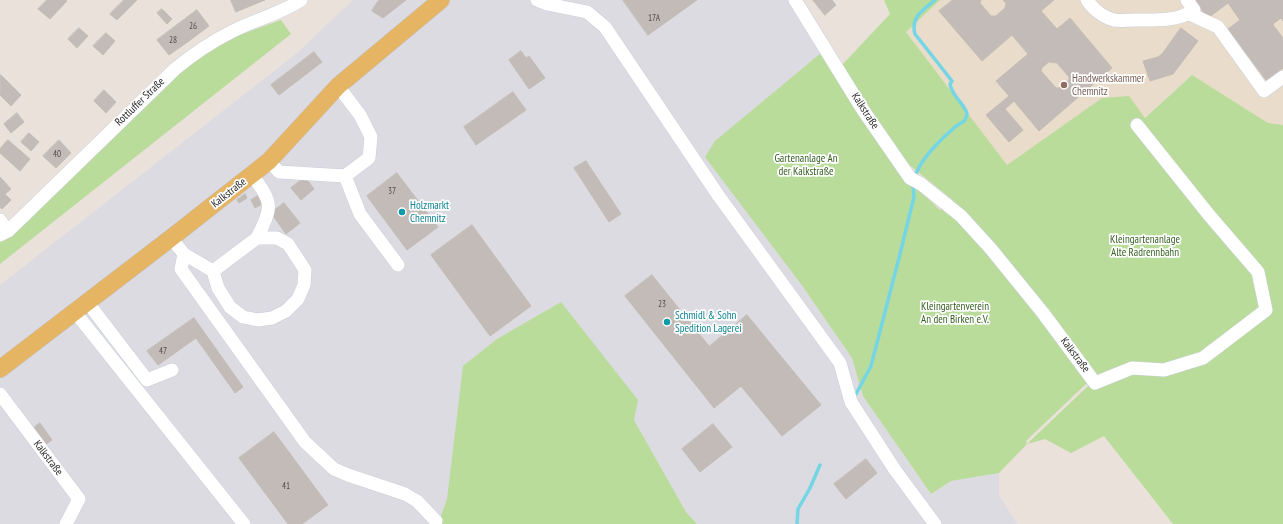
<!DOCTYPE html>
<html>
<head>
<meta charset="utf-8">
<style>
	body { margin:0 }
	canvas { display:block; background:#e9e1da }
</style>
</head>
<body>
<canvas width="1283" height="524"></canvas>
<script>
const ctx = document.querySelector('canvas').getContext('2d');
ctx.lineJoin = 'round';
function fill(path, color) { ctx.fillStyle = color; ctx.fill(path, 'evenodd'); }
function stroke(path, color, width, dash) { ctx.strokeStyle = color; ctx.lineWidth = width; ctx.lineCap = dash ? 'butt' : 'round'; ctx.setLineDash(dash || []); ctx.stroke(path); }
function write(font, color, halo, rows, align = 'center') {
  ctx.font = font + ' "PT Sans Narrow",sans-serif'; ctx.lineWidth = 3.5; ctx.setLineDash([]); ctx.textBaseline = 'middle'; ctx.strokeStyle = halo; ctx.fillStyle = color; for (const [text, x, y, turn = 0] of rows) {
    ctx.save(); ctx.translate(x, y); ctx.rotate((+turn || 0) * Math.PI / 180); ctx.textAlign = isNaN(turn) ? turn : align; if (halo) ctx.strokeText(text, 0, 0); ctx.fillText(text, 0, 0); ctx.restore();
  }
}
fill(new Path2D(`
	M 353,0 L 795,0 L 826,50 L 801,284 L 852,358 L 863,396 L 931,494 L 951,481 L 999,473 L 999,495 L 1017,524 L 697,524 L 686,512 L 634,420 L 447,499 L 438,524 L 0,524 L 0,285 L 296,54 Z`), '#dcdbe2');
fill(new Path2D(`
	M 940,0 L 1283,0 L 1283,125 L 1268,123 L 1192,75 L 1144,118 L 1102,98 L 1007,166 L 906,32 Z`), '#eadccb');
fill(new Path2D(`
	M 884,0 L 940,0 L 906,32 L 1007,165 L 1102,98 L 1129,96 L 1145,118 L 1192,75 L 1268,123 L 1283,125 L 1283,524 L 1173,524 L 1104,436 L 1071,453 L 1045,439 L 1027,444 L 999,473 L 951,481 L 931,494 L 863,396 L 852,358 L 801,284 L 705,157 L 715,141 L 821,53 L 918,189 L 940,210 L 954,201 L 907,163 L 841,66 L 890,14 ZM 1086,384 L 1089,385 L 1027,444 L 1026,441 Z
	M 281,20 L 291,34 L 0,264 L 0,239 L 179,73 L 201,55 L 234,37 Z
	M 561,302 L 638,400 L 634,420 L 686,512 L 697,524 L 438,524 L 447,499 L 463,366 L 497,339 Z`), '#badc9b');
stroke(new Path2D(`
	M 915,178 C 918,161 942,138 955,127 C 958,124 963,123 965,120 C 966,118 967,115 967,114 C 966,105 952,97 950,84 L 952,81 L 915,34 C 910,17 924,9 935,0
	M 856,394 L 871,366 L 899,258 L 914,197 L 913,184
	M 797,524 L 798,509 L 810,488 L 820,465`), '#74d6e4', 3.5);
const building = new Path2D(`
	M 47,0 L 65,0 L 67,1 L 50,19 L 38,9 Z
	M 124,0 L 137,0 L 117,20 L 110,14 Z
	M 231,0 L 253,0 L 255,4 L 236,12 Z
	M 253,0 L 265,0 L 255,4 Z
	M 379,0 L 406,0 L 383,18 L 372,11 Z
	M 623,0 L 697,0 L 648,35 Z
	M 813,0 L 832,0 L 836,5 L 825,15 Z
	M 953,0 L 981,0 L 980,3 L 991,16 L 996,16 L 1005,8 L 1006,3 L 1003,0 L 1054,0 L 1041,11 L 1057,29 L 1070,18 L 1112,68 L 1039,131 L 1014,101 L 1005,109 L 1023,130 L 1009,142 L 986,115 L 1009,96 L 996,81 L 1028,54 L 1012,35 L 982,61 L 939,11 ZM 1049,62 L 1057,63 L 1069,77 L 1069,80 L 1059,88 L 1056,88 L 1041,71 L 1042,68 Z
	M 1195,0 L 1283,0 L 1283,21 L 1281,18 L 1274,23 L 1273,25 L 1283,38 L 1283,68 L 1266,80 L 1228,29 L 1240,20 L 1228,3 L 1208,18 Z
	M 162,9 L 172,19 L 167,24 L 157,13 Z
	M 197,10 L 209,26 L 189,41 L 177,25 Z
	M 177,25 L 189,41 L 169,55 L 157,40 Z
	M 79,28 L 88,36 L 77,48 L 68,39 Z
	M 1181,28 L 1198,41 L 1173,74 L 1150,81 L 1143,61 L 1158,57 L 1162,54 Z
	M 106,33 L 115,41 L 103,55 L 93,46 Z
	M 521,51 L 526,58 L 529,56 L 545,78 L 529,89 L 509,60 Z
	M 314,52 L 322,62 L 279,95 L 271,85 Z
	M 1,75 L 21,95 L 11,106 L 0,95 Z
	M 104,90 L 116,102 L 106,113 L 94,101 Z
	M 513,92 L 526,110 L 476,145 L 464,127 Z
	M 17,113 L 24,122 L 11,133 L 4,124 Z
	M 29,133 L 39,142 L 31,151 L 21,142 Z
	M 8,140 L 30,159 L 20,171 L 0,153 L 0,149 Z
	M 59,140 L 71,153 L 56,168 L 43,156 Z
	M 586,161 L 621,214 L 609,222 L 574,168 Z
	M 397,173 L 438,227 L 407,250 L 367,196 Z
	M 0,177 L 11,189 L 5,194 L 11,200 L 2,209 L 0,207 Z
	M 305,177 L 314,189 L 301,200 L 291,188 Z
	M 245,194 L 247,198 L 239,203 L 237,200 Z
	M 258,196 L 262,204 L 255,208 L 251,200 Z
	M 284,203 L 300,223 L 286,234 L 271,213 Z
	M 472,225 L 531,306 L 490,336 L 431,255 Z
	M 652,275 L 741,386 L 714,408 L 625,296 Z
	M 747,315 L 821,405 L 782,436 L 709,347 Z
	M 194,318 L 243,387 L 235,393 L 196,338 L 158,365 L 147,351 Z
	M 40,423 L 52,440 L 42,447 L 30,431 Z
	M 713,424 L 732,447 L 700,472 L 682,449 Z
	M 274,432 L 328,505 L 302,524 L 288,524 L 239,458 Z
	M 866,459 L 877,473 L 846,499 L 834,484 Z`);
fill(building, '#c2bbb7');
stroke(building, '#c4bdb5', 1);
const minor = new Path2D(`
	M 537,0 L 547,4 L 587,12 L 605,27 L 718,195 L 840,363 L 851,402 L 895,470 L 935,524
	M 795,0 L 863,110 L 910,178 L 921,184 L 961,216 L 991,249 L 1043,313 L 1095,383 L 1132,368 L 1164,370 L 1203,358 L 1266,310 L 1258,272 L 1209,215 L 1137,125
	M 1087,0 C 1093,9 1103,17 1114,20 C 1120,21 1127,20 1133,20 C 1152,20 1178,22 1194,10 L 1187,0
	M 1190,14 L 1218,27 L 1264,91 L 1283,77
	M 269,161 L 279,172 L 345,176 L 369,158 L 371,137 L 360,115 L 338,86
	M 252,175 C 273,203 273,206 257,238
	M 345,176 L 360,214 L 398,265
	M 0,220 L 8,231
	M 0,235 L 8,231 L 175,69 C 192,55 211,42 231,32 C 254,20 280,14 301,0
	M 171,238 L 184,254 L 213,271 L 218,288 L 230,307 L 243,317 L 258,320 L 272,318 L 286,311 L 298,299 L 304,285 L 305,270 L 288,244 L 277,238 L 257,238 L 213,271
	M 184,254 L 181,269 L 305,442 L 334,469 L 348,475 L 405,494 L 417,501 L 436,521
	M 88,303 L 147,380 L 172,370
	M 75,312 L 244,524
	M 0,394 L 79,499 L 66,524`);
const major = new Path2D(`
	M 0,369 L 171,238 L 269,161 L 338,86 L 441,0`);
stroke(minor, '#c9ced9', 14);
stroke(major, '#c3c3c3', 18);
stroke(minor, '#fff', 13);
stroke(major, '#e5b564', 17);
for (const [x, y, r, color] of [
	[1064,85,4,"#8d6e63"],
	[402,212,4,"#0f9aa8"],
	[667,322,4,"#0f9aa8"]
]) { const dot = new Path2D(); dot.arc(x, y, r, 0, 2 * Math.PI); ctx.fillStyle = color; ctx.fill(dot); stroke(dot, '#fff', 1.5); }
write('9px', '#4e4d4c', null, [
	["17A",654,18],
	["26",193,26],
	["28",173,40],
	["40",57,154],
	["37",392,191],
	["23",662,304],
	["47",163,351],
	["41",286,486]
]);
write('11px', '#785e54', '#fff', [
	["Handwerkskammer",1072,79],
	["Chemnitz",1072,92]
], 'left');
write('11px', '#282828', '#fff', [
	["Rottluffer Straße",140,102,-44],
	["Kalkstraße",865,111,57],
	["Kalkstraße",229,193,-38],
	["Kalkstraße",1075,355,53],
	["Kalkstraße",48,458,53]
]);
write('11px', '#345e1f', '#fff', [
	["Gartenanlage An",806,159],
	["der Kalkstraße",806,172],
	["Kleingartenanlage",1145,240],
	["Alte Radrennbahn",1145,253],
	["Kleingartenverein",955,307],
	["An den Birken e.V.",955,320]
]);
write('11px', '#0d838f', '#fff', [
	["Holzmarkt",410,206],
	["Chemnitz",410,219],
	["Schmidl & Sohn",675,316],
	["Spedition Lagerei",675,329]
], 'left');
</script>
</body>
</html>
